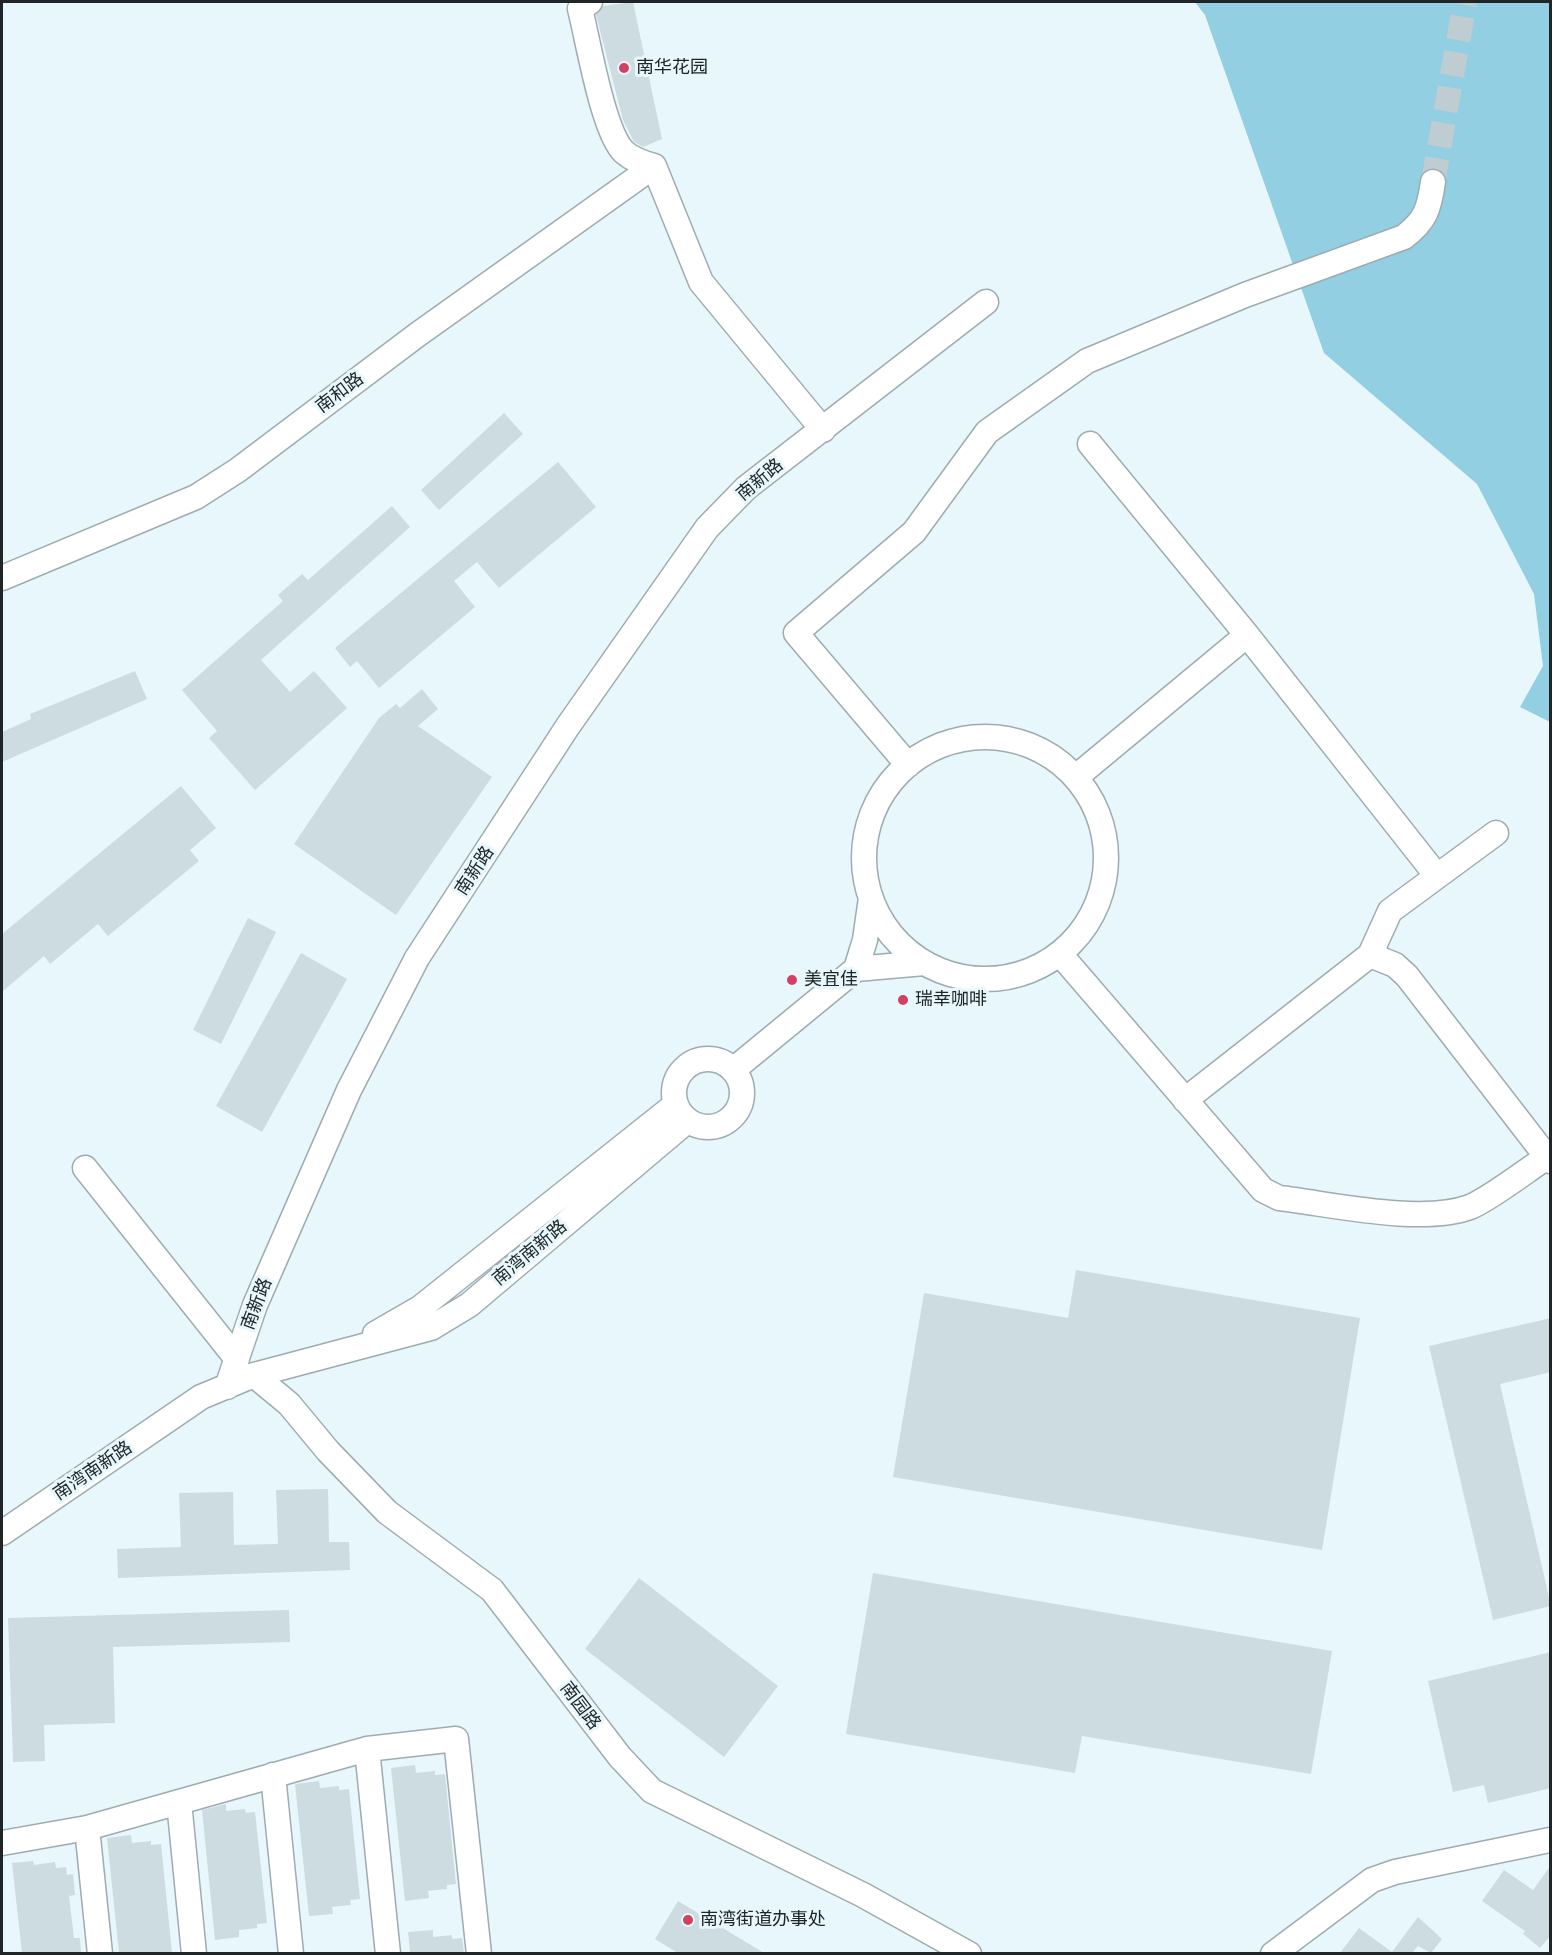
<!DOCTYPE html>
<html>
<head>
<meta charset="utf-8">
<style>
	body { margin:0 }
	#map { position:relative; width:1552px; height:1955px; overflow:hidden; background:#e7f7fc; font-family:"PT Sans Narrow",sans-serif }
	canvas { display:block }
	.frame { position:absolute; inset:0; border:3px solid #202628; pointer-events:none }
</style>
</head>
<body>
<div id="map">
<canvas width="1552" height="1955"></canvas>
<div class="frame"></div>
</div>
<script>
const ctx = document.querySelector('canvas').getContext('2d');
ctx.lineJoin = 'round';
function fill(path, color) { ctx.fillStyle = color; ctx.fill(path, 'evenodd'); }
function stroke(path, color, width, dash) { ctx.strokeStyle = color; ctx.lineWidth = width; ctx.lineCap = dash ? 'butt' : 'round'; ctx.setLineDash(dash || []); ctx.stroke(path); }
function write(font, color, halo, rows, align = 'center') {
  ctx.font = font + ' "PT Sans Narrow","Noto Sans SC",sans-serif'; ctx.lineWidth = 6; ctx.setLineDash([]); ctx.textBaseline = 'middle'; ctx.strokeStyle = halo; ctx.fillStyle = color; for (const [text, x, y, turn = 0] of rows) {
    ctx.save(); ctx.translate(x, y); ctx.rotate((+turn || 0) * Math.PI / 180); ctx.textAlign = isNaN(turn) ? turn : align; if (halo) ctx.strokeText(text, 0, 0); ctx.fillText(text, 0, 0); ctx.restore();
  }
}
fill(new Path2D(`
	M 1195,2 L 1550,2 L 1550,722 L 1520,707 L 1543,666 L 1534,594 L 1477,484 L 1324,353 L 1205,15 Z`), '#92cfe3');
fill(new Path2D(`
	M 633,2 L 662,139 L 643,147 L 634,142 L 623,120 L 596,15 L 603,6 Z
	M 504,413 L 523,434 L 439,510 L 421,490 Z
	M 558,462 L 596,507 L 499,588 L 477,562 L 454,581 L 475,607 L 379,688 L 357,661 L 350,667 L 335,648 Z
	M 392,506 L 410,527 L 261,660 L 290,692 L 314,671 L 347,708 L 255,790 L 209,738 L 217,731 L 182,690 L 283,601 L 278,595 L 302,574 L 308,580 Z
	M 135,671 L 147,699 L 2,762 L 2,732 L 31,719 L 30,714 Z
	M 422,689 L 438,709 L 418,726 L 492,777 L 396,915 L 294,844 L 379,718 L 396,704 L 400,708 Z
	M 181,786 L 216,828 L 190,850 L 199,861 L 108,936 L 98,924 L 50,964 L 44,956 L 2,992 L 2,934 Z
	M 248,918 L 276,932 L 221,1044 L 193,1030 Z
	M 301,953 L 347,979 L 262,1132 L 216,1106 Z
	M 1076,1270 L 1360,1318 L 1322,1550 L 893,1477 L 924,1293 L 1068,1318 Z
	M 1551,1318 L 1551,1372 L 1500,1384 L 1551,1606 L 1493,1620 L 1429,1346 Z
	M 328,1489 L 329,1542 L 349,1542 L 350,1570 L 118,1578 L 117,1549 L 181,1547 L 179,1493 L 233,1492 L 234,1545 L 278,1544 L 276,1490 Z
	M 873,1573 L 1332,1651 L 1311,1774 L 1082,1736 L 1075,1773 L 846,1734 Z
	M 639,1578 L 778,1686 L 724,1757 L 585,1649 Z
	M 289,1610 L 290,1642 L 113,1647 L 115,1723 L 44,1725 L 45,1761 L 13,1762 L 8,1618 Z
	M 1551,1652 L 1551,1788 L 1488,1803 L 1484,1785 L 1453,1792 L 1428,1681 Z
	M 415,1765 L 416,1773 L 435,1771 L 435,1775 L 445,1774 L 456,1884 L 447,1885 L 447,1889 L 428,1891 L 429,1898 L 405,1901 L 391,1768 Z
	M 319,1781 L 320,1788 L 339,1786 L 339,1790 L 349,1789 L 360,1899 L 350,1900 L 351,1905 L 332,1907 L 333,1914 L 309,1916 L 295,1784 Z
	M 226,1804 L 226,1811 L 245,1809 L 246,1813 L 255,1812 L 267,1923 L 257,1924 L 257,1928 L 239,1930 L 239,1937 L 215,1940 L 202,1810 Z
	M 131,1835 L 132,1843 L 151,1841 L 151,1845 L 161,1844 L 172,1953 L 119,1953 L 107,1838 Z
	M 33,1861 L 34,1865 L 55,1862 L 56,1868 L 66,1867 L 67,1875 L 73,1874 L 75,1895 L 69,1896 L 74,1938 L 80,1938 L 81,1953 L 22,1953 L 12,1863 Z
	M 1551,1865 L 1551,1935 L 1540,1948 L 1523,1934 L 1525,1931 L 1482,1901 L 1504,1870 L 1533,1890 Z
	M 678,1901 L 764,1953 L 678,1953 L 655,1939 Z
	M 1418,1917 L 1442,1939 L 1431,1953 L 1418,1946 L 1412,1953 L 1340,1953 L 1359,1928 L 1392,1952 Z
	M 433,1930 L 433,1937 L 452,1935 L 452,1939 L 462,1938 L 464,1953 L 410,1952 L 408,1932 Z`), '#cddce1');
stroke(new Path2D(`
	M 1433,182 L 1465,2`), '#bfcdd2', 24, [24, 12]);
const minor = new Path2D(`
	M 590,2 L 580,9 C 588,40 603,132 624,152 C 633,160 643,163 654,166 L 701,282 L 823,430
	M 1090,444 L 1247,635 L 1437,876
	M 2,578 L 196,497 L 238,470 L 417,335 L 654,166
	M864 858a121 121 0 1 1 242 0a121 121 0 1 1-242 0Z
	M 908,765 L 796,633 L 914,532 L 987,432 L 1087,361 L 1245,295 L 1404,237 C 1426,220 1429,209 1433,182
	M 1076,777 L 1247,635
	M 1060,954 L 1263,1190 L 1279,1198 C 1331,1204 1421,1225 1470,1207 C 1490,1199 1527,1170 1547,1157
	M 1370,955 L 1395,965 L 1407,976 L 1550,1161
	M 856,969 L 865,940 L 871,898
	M674 1093a34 34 0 1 1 68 0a34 34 0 1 1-68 0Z
	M 733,1070 L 856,969 L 924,963
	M 1185,1100 L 1370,955 L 1390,911 L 1496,833
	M 85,1168 L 237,1359
	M 375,1334 L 420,1308 L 675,1105
	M 254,1375 L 289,1404 L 328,1451 L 387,1512 L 492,1590 L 620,1757 L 652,1791 L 863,1895 L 969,1954
	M 227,1387 L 255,1305 L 349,1090 L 417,958 L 568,726 L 707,528 L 746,488 L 986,302
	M 2,1533 L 201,1397 L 254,1375 L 431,1328 L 469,1305 L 687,1121
	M 367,1749 L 388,1954
	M 273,1775 L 291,1954
	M 179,1802 L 194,1954
	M 87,1828 L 100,1954
	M 2,1843 L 87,1828 L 367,1749 L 456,1739 L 479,1954
	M 1273,1954 L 1372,1880 L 1395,1872 L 1550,1840`);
stroke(minor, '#9eacb1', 27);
stroke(minor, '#fff', 24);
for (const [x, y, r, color] of [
	[624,68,6,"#d14164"],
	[792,980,6,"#d14164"],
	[903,1000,6,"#d14164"],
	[688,1920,6,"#d14164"]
]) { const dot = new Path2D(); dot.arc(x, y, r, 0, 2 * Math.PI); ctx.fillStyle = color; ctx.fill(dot); stroke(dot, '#e7f7fc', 2); }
write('18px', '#202628', '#e7f7fc', [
	["南华花园",636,68],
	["美宜佳",804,980],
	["瑞幸咖啡",915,1000],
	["南湾街道办事处",700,1920]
], 'left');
write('18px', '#202628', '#e7f7fc', [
	["南和路",340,393,-37],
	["南新路",760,480,-40],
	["南新路",475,871,-57],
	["南湾南新路",530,1253,-40],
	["南新路",257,1304,-69],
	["南湾南新路",93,1471,-34],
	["南园路",580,1706,53]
]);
</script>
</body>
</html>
